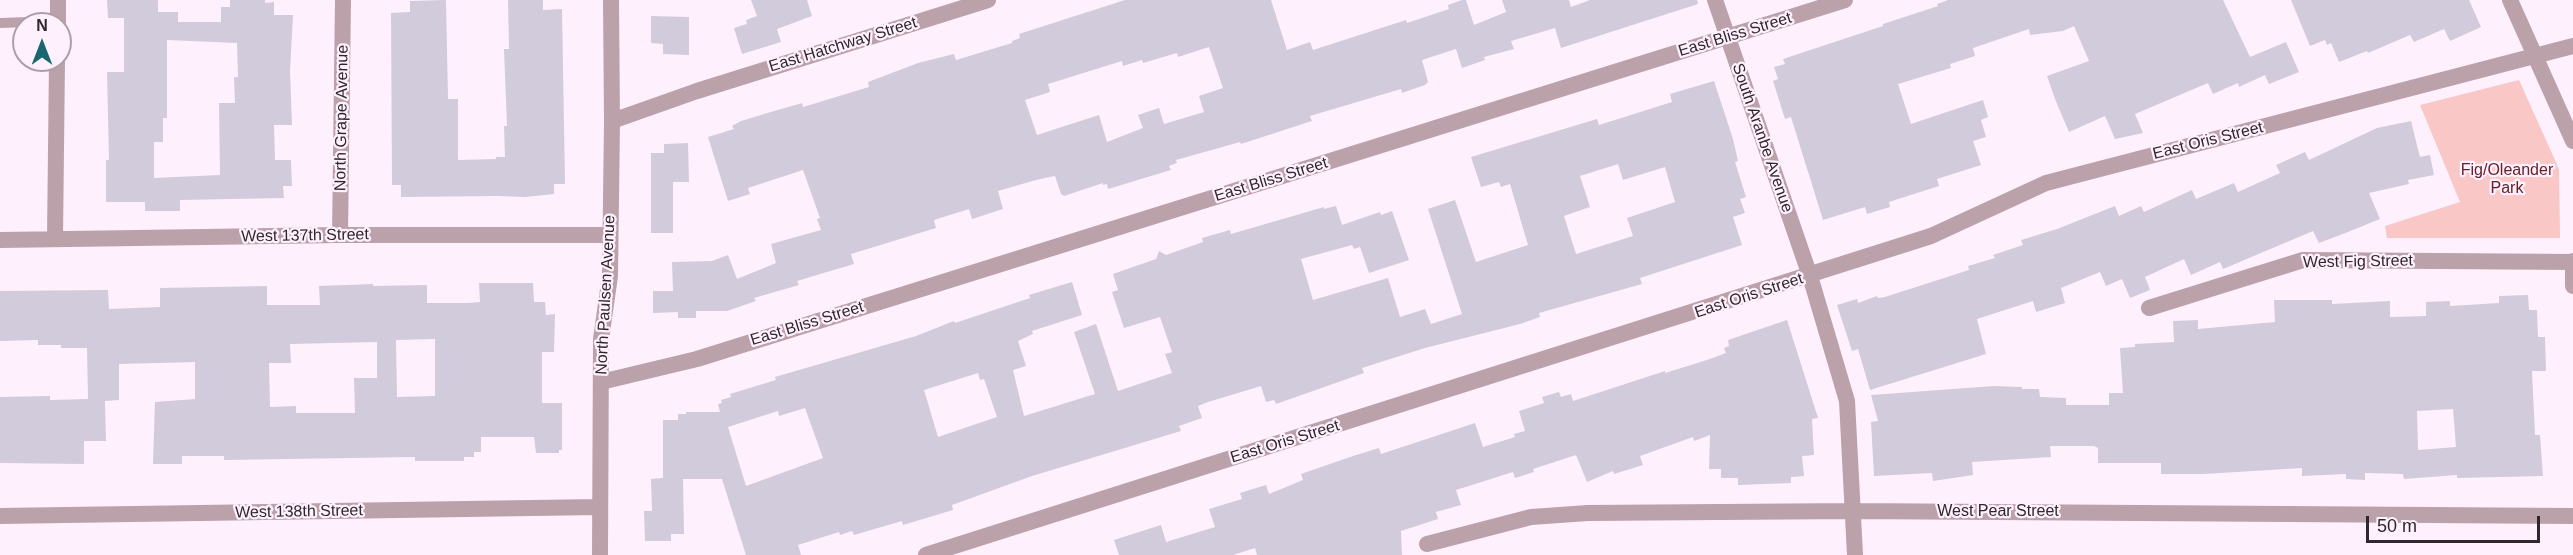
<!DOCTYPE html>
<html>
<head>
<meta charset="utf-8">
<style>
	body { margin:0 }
	#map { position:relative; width:2573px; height:555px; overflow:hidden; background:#fff0fd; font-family:Helvetica,sans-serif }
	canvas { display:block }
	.north { position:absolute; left:12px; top:12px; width:60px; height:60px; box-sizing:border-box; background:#fff0fd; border:2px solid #aba0aa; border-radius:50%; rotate:0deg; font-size:16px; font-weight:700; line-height:24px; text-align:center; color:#2e282d }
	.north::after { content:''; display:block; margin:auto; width:21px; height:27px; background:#1a666f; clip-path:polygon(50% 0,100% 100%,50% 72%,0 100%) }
	.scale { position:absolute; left:2366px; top:516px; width:174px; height:27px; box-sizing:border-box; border:3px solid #2e282d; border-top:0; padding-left:8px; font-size:18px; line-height:21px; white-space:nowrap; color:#2e282d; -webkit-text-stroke:4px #fff0fd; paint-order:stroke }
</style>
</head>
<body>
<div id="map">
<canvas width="2573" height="555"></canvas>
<div class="north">N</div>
<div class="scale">50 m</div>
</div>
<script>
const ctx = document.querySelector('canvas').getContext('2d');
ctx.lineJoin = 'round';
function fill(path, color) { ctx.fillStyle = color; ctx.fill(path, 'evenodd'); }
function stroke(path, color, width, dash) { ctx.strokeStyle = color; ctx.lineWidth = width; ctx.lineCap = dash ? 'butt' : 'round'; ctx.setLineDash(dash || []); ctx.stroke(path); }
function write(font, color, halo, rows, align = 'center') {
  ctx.font = font + ' Helvetica,sans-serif'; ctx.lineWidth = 4.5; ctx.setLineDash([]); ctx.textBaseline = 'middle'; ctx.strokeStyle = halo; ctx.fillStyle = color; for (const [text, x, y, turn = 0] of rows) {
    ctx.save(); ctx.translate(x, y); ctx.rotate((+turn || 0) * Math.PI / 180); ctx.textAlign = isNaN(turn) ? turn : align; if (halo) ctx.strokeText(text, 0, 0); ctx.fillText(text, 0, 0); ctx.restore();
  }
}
fill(new Path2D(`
	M 2519,80 L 2559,169 L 2560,238 L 2387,238 L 2385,226 L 2460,202 L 2420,105 Z`), '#f8c7c6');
fill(new Path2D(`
	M 107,0 L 158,0 L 158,12 L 178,12 L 178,22 L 221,22 L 221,7 L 230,7 L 230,0 L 265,0 L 265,3 L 274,2 L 274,15 L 293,15 L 290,71 L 292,125 L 274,125 L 275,160 L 291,160 L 292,186 L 283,186 L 284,198 L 180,200 L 180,211 L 145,211 L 145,202 L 106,202 L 106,160 L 109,160 L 107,72 L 124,72 L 124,18 L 108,18 ZM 167,40 L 237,43 L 238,77 L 234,77 L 235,103 L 219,103 L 220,175 L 154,178 L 154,142 L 163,142 L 163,118 L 167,118 Z
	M 446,0 L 448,99 L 458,99 L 458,160 L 496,159 L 496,157 L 505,157 L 504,126 L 507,126 L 504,49 L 509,49 L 508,0 L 543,0 L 543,10 L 562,9 L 565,184 L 554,184 L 554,194 L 525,197 L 498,196 L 401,197 L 401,185 L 392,185 L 391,13 L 410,12 L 410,1 Z
	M 751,0 L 807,0 L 812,16 L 777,29 L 781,42 L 742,54 L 734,28 L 747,24 L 746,20 L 757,16 Z
	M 1125,0 L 1271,0 L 1287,50 L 1310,42 L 1313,50 L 1406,20 L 1407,23 L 1449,9 L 1448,5 L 1462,0 L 1466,0 L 1474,25 L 1506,12 L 1502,0 L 1569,0 L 1571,7 L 1590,0 L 1697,0 L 1698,4 L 1561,48 L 1555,28 L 1511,41 L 1514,49 L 1484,57 L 1485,60 L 1462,68 L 1456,49 L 1422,60 L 1428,82 L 1425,85 L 1402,93 L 1401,89 L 1310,116 L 1312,121 L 1241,144 L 1240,142 L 1176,160 L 1177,163 L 1169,166 L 1171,170 L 1108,189 L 1107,184 L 1103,185 L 1103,183 L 1064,196 L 1061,194 L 1055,176 L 1036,180 L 998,191 L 1003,209 L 972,219 L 969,209 L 934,220 L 936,228 L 851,254 L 854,264 L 797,281 L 799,285 L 754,298 L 756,301 L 727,311 L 696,311 L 696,318 L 678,318 L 678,312 L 653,313 L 653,291 L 673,291 L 672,262 L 712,261 L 728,255 L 737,279 L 776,263 L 771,244 L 821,230 L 817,219 L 820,218 L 803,170 L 748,188 L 750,194 L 728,201 L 708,137 L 734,129 L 732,126 L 741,121 L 771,112 L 802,103 L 803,107 L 869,87 L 868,82 L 918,63 L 954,54 L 956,60 L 1012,43 L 1012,41 L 1020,38 L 1019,34 ZM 1209,47 L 1223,88 L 1199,96 L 1204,112 L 1164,124 L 1159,108 L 1138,115 L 1143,128 L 1107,142 L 1099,115 L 1037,135 L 1025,100 L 1050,92 L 1048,84 L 1122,61 L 1123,66 L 1142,60 L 1143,63 L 1177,53 L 1178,57 Z
	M 1948,0 L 2223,0 L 2250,57 L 2286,42 L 2299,72 L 2269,84 L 2265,75 L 2239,87 L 2238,83 L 2213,94 L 2208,83 L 2135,114 L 2143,133 L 2115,139 L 2105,116 L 2069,132 L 2055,99 L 2047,76 L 2089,61 L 2074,26 L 2063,31 L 2030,35 L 2029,29 L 1973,48 L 1975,56 L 1950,64 L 1951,68 L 1898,84 L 1911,124 L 1983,100 L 1988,117 L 1981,120 L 1986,137 L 1973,141 L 1981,165 L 1937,179 L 1939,186 L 1889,202 L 1890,207 L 1867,214 L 1865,207 L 1823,220 L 1791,117 L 1785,119 L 1773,81 L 1778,79 L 1774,67 L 1785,64 L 1783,59 L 1883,26 L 1883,24 L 1938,6 L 1937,4 Z
	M 2291,0 L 2469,0 L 2481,27 L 2450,41 L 2444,29 L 2414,42 L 2410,35 L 2368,53 L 2367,51 L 2339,62 L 2331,43 L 2327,45 L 2325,40 L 2310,46 Z
	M 651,16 L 689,17 L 689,55 L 663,54 L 663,44 L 651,43 Z
	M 1714,81 L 1733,139 L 1738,161 L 1735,162 L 1746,197 L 1740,199 L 1745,213 L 1733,217 L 1742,245 L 1640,278 L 1642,284 L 1539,313 L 1540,317 L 1520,324 L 1425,348 L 1362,368 L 1364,373 L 1276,404 L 1274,400 L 1266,402 L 1261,386 L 1208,402 L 1198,406 L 1202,418 L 1179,426 L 1181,431 L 1032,476 L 952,505 L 953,510 L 903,525 L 902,521 L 854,535 L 852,531 L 840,535 L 839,532 L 798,545 L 801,555 L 746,555 L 722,479 L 683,479 L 684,534 L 671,534 L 671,541 L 645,541 L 644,511 L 652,511 L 651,479 L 663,478 L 663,420 L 678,420 L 678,414 L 686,414 L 686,412 L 720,412 L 718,404 L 722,403 L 721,400 L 731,397 L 730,394 L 776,380 L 775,377 L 916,336 L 954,321 L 955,323 L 1030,298 L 1029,295 L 1072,282 L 1082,315 L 1032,331 L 1033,334 L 1018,341 L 1026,366 L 1013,370 L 1024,416 L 1095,394 L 1074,332 L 1096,324 L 1118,391 L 1172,373 L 1165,354 L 1172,352 L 1160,317 L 1124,328 L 1112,292 L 1118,290 L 1113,274 L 1156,259 L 1159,251 L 1166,255 L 1203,242 L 1202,238 L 1230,230 L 1231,234 L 1324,207 L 1324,209 L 1336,206 L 1342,225 L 1380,212 L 1381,215 L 1392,211 L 1409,260 L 1369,273 L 1360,247 L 1354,249 L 1352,245 L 1301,259 L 1313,300 L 1388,278 L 1400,317 L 1425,309 L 1431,324 L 1462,314 L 1428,209 L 1455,200 L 1476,262 L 1528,245 L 1510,184 L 1501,187 L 1499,182 L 1481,187 L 1471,157 L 1597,119 L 1599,125 L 1672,102 L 1670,94 ZM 1618,164 L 1623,180 L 1665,167 L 1675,202 L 1627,218 L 1633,236 L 1576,254 L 1564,216 L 1590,207 L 1580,176 ZM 978,373 L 980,380 L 984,379 L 997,417 L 938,437 L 924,390 ZM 805,408 L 823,458 L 746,486 L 728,427 L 778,411 L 779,416 Z
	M 2411,121 L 2420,157 L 2430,155 L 2434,175 L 2408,180 L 2409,184 L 2369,193 L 2380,219 L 2348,232 L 2319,243 L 2313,231 L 2223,269 L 2220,262 L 2191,275 L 2184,259 L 2145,277 L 2150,290 L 2130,298 L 2122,279 L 2106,286 L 2100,272 L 2061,288 L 2065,303 L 2036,312 L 2033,301 L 1977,319 L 1986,354 L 1870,390 L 1858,349 L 1852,351 L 1837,305 L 1857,299 L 1858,303 L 1877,296 L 1878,298 L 1885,297 L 1969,270 L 1968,266 L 1995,258 L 1993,255 L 2023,245 L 2021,240 L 2057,229 L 2115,206 L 2119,216 L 2141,206 L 2144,212 L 2192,190 L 2196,199 L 2234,183 L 2238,192 L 2280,173 L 2276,165 L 2305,152 L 2309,160 L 2377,128 Z
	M 688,143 L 689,182 L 673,182 L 673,233 L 651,233 L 651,153 L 664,153 L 664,144 Z
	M 479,283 L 533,283 L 534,302 L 545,302 L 546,315 L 555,314 L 554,352 L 542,352 L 542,403 L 562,403 L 562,450 L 559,450 L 559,453 L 536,453 L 534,437 L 481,437 L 481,452 L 474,452 L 474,457 L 464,457 L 464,461 L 415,461 L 415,457 L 224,460 L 224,456 L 182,456 L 182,464 L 153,464 L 155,402 L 195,399 L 195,362 L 119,364 L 119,400 L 105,401 L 106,441 L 84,441 L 84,464 L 0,463 L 0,397 L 50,396 L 50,400 L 88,399 L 87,348 L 61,348 L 61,345 L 38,345 L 38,340 L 0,341 L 0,291 L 108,290 L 109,309 L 160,307 L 160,288 L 267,286 L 267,305 L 320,305 L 319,286 L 373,284 L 373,286 L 427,285 L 427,303 L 468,303 L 480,302 ZM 435,339 L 435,396 L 397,397 L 396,340 ZM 377,342 L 377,378 L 354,378 L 355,413 L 296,413 L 296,406 L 270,407 L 269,363 L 291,363 L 290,344 Z
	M 2528,295 L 2529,310 L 2537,310 L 2538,337 L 2545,337 L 2546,371 L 2532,371 L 2535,435 L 2540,435 L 2543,476 L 2457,478 L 2457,475 L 2404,479 L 2403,474 L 2365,473 L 2365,480 L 2346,479 L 2346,474 L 2302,476 L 2302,468 L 2204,474 L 2161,474 L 2161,463 L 2098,463 L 2098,448 L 2094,446 L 2050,446 L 2051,457 L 1972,462 L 1973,475 L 1933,481 L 1932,473 L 1874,476 L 1871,422 L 1878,421 L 1871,395 L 1994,386 L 2022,387 L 2022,389 L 2039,389 L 2040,397 L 2066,398 L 2066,405 L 2109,405 L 2109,393 L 2123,393 L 2120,348 L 2135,347 L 2135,344 L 2174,342 L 2173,321 L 2198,320 L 2198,329 L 2275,322 L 2274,300 L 2332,300 L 2332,304 L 2390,301 L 2390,317 L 2426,316 L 2426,302 L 2450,301 L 2450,306 L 2499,303 L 2499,296 ZM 2453,409 L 2456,447 L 2418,450 L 2417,411 Z
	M 1787,320 L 1818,418 L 1812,419 L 1814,455 L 1802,456 L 1804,476 L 1791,477 L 1791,483 L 1738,485 L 1738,478 L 1721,478 L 1721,469 L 1709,469 L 1710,435 L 1694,441 L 1693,437 L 1640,456 L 1643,465 L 1614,474 L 1613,471 L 1587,482 L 1576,455 L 1533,469 L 1534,472 L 1515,478 L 1513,472 L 1456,490 L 1461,505 L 1436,512 L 1438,519 L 1401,531 L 1402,555 L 1257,555 L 1255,548 L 1233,555 L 1119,555 L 1114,540 L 1161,525 L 1166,542 L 1215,527 L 1209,509 L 1242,499 L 1240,493 L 1266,485 L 1269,494 L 1303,480 L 1301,474 L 1353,456 L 1379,448 L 1381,454 L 1475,423 L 1483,447 L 1515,437 L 1514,434 L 1525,431 L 1519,411 L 1544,403 L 1542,397 L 1559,392 L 1561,397 L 1571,394 L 1573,401 L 1665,371 L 1665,373 L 1707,360 L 1726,353 L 1724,348 L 1729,346 L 1728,340 Z`), '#d2cbdb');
stroke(new Path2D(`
	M 0,23 L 58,21`), '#bba1aa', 10);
stroke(new Path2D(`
	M 1715,0 L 1810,276 L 1847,401 L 1855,555
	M 2510,0 L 2573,141
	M 58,24 L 58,0
	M 612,121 L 697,91 L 988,0
	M 340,235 L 343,0
	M 55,239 L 57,60
	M 0,240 L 340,235 L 610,235
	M 2573,261 L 2573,286
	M 2149,308 L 2303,260 L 2573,262
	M 601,382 L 697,359 L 1845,0
	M 0,516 L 599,507
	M 1427,544 L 1531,517 L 1588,513 L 1852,511 L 2573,516
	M 600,555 L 601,339 L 610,276 L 612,121 L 611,0
	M 926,555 L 1931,236 L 2046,183 L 2573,46`), '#bba1aa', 16);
write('16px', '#2e282d', '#fff0fd', [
	["East Bliss Street",1735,35,-17],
	["East Hatchway Street",843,45,-17],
	["North Grape Avenue",342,118,-89],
	["South Aranbe Avenue",1762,138,71],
	["East Oris Street",2208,141,-14],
	["East Bliss Street",1271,180,-17],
	["West 137th Street",305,236,-1],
	["West Fig Street",2358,262,-1],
	["North Paulsen Avenue",606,295,-87],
	["East Oris Street",1749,296,-18],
	["East Bliss Street",807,324,-17],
	["East Oris Street",1285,442,-17],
	["West 138th Street",299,512,-1],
	["West Pear Street",1998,512]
]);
write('16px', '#682126', '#fff0fd', [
	["Fig/Oleander",2507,171],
	["Park",2507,189]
]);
</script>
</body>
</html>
